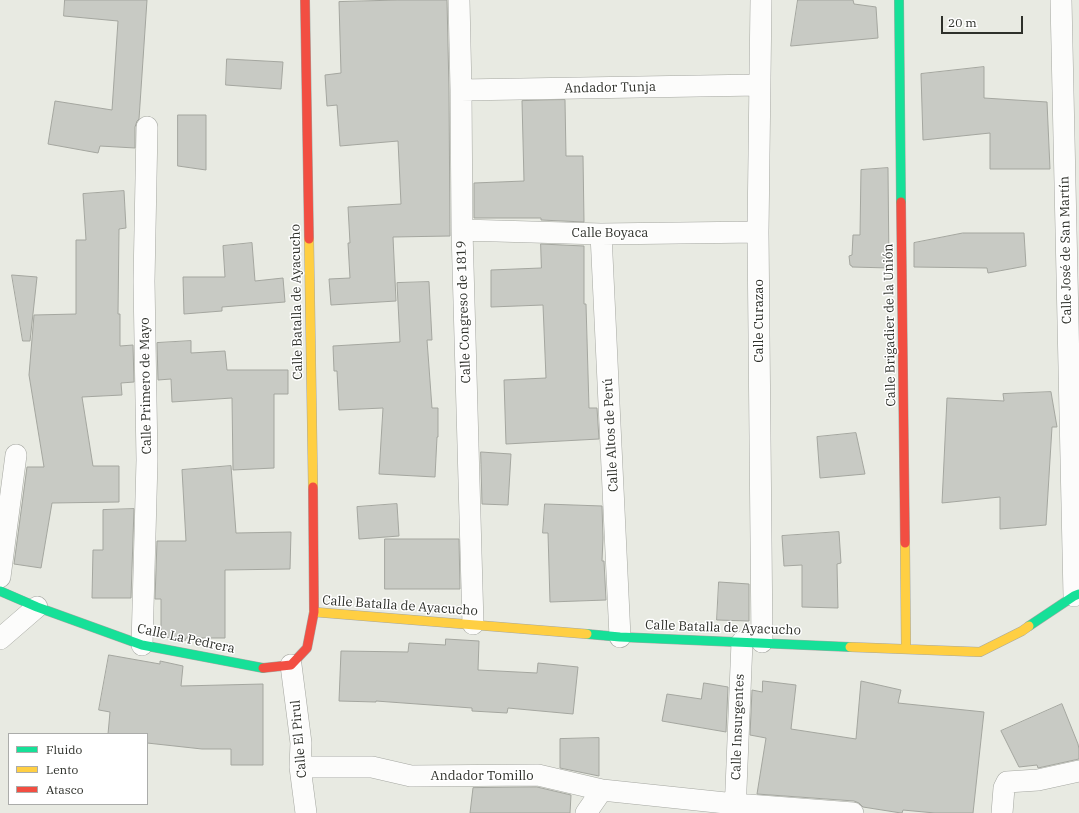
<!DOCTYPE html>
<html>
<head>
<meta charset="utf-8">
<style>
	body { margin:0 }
	#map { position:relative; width:1079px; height:813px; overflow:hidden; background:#e8eae2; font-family:"IBM Plex Serif",serif }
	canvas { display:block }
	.legend { position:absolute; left:8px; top:733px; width:140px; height:72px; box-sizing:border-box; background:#fff; border:1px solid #abacaa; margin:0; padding:5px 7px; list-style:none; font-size:12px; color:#2e302a }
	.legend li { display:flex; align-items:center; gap:8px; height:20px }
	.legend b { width:20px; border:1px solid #abacaa }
	.scale { position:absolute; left:941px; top:16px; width:82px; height:18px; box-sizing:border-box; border:2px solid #2e302a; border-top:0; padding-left:5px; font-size:12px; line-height:14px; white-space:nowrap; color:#2e302a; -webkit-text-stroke:3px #fff; paint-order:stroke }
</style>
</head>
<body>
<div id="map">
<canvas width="1079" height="813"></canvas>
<ul class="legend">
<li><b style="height:5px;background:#16e098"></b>Fluido</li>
<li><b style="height:5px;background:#ffcf43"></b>Lento</li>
<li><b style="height:5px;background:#f24e42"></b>Atasco</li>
</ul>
<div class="scale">20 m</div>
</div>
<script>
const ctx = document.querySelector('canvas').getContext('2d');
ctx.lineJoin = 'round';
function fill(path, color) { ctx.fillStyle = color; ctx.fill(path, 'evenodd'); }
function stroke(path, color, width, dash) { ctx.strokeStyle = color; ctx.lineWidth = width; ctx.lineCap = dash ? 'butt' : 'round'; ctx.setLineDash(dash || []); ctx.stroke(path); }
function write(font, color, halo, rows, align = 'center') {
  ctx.font = font + ' "IBM Plex Serif",serif'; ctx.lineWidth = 3; ctx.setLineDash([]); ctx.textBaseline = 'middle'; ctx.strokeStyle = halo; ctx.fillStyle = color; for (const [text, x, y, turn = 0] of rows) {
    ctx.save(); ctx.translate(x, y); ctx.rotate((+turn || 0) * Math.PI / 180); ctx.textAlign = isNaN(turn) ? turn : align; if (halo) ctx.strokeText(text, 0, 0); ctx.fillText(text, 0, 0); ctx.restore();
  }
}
const building = new Path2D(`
	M 65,0 L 147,0 L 139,119 L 137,121 L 135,127 L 135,148 L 100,146 L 98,153 L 48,144 L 55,101 L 112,110 L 118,21 L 64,16 Z
	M 398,0 L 447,0 L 449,90 L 450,236 L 393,237 L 396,301 L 331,305 L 329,279 L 350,278 L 348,243 L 350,243 L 348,207 L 401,204 L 398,141 L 340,146 L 337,105 L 327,106 L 325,75 L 341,73 L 339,2 Z
	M 798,0 L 853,0 L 854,4 L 876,7 L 878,38 L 791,46 Z
	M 227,59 L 283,62 L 281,89 L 226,85 Z
	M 984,67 L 984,98 L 1047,102 L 1050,169 L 990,169 L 990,133 L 923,140 L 921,74 Z
	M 565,100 L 566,156 L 583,156 L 584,222 L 541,220 L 541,218 L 474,218 L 474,183 L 524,181 L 522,101 Z
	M 178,115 L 206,115 L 206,170 L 178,166 Z
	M 888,168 L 889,268 L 852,267 L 852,266 L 850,265 L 849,256 L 852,255 L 853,235 L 860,235 L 861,170 Z
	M 124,191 L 126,228 L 119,229 L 118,314 L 120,314 L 120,346 L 133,345 L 134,382 L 121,383 L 122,395 L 82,397 L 93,466 L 119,466 L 119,502 L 52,503 L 41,568 L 14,564 L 27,467 L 44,467 L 29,375 L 34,315 L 76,314 L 76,240 L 86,240 L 83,194 Z
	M 963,233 L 1024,233 L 1026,266 L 988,273 L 987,268 L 914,267 L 914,243 Z
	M 252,243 L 255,281 L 283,278 L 285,302 L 222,307 L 222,311 L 184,314 L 183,277 L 225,277 L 223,246 Z
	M 541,244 L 584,246 L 584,304 L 586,304 L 589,408 L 597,408 L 599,439 L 506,444 L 504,380 L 546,378 L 543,305 L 491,307 L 491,270 L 541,268 Z
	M 12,275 L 37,277 L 30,341 L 23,341 Z
	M 429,282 L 432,340 L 427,340 L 432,408 L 438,408 L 438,437 L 437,437 L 435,477 L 379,474 L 383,408 L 339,410 L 337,371 L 334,371 L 333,346 L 400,342 L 397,283 Z
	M 191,341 L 191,353 L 225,351 L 227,370 L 288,370 L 288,394 L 274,394 L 274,468 L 233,470 L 232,398 L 172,402 L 171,379 L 158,380 L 157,343 Z
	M 1051,392 L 1057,427 L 1052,427 L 1046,525 L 1000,529 L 1000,497 L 942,503 L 947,398 L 1004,401 L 1003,394 Z
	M 856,433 L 865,474 L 820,478 L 817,437 Z
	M 481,452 L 511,454 L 508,505 L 482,504 L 481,465 Z
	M 231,466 L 236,533 L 291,532 L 290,569 L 225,570 L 225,638 L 186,638 L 185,641 L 161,636 L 161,599 L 155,599 L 157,541 L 186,541 L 182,470 Z
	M 397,504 L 399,536 L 359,539 L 357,507 Z
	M 545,504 L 602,506 L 603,538 L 602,561 L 604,561 L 606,600 L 550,602 L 548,533 L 543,533 Z
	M 134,509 L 131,598 L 92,598 L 93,550 L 103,550 L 103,510 Z
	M 839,532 L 841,563 L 837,564 L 838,608 L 802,607 L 802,565 L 784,566 L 782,536 Z
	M 385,539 L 459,539 L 460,589 L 385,589 Z
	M 719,582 L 749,584 L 749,621 L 717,620 Z
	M 446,639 L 479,641 L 478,670 L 537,673 L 538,663 L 578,667 L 573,714 L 508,708 L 507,713 L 472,711 L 472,708 L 376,701 L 376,702 L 339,701 L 341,651 L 408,652 L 409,643 L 445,645 Z
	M 109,655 L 160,664 L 160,661 L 183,666 L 181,686 L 263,684 L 263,765 L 231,765 L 231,749 L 202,749 L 147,743 L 147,734 L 108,734 L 110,712 L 99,710 Z
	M 763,681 L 796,685 L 791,729 L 856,739 L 861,681 L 901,690 L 898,703 L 984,712 L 973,813 L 935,813 L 903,810 L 902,813 L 901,813 L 863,807 L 859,803 L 854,801 L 757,794 L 766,738 L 750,735 L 752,690 L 762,692 Z
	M 704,683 L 728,687 L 726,732 L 662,721 L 667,694 L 701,699 Z
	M 1062,704 L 1078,744 L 1079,749 L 1079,759 L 1038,768 L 1037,765 L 1019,767 L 1001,731 Z
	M 599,738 L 599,776 L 560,768 L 560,739 Z
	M 537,787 L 571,795 L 570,813 L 470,813 L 473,788 Z`);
fill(building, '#c8cac4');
stroke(building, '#a4a69f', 1);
const street = new Path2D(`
	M 459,0 L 461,90 L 462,230 L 473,624
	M 761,0 L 758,232 L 762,642
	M 1061,0 L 1074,596
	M 461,90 L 759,85
	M 462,230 L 601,234 L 758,232
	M 601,234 L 620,637
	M 0,577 L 16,455
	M 0,639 L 37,607
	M 142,645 L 147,460 L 144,281 L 147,127
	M 291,665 L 301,743 L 300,767 L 306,813
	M 300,767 L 372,767 L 411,776 L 538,775 L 602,790 L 735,804 L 853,813
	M 586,813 L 602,790
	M 735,813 L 742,642
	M 1002,813 L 1004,788 L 1007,782 L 1038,780 L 1079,771`);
const fast = new Path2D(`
	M 899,0 L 901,202
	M 0,591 L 37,607 L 142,645 L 263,668
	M 1029,626 L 1074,596 L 1079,594
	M 587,634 L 620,637 L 850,647`);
const slow = new Path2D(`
	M 309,239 L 313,487
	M 905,543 L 906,649
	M 314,612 L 587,634
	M 850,647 L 980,652 L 1022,631 L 1029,626`);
const jam = new Path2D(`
	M 305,0 L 309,239
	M 901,202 L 905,543
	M 263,668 L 291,665 L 307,648 L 314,612 L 313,487`);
stroke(street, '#a5a7a1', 22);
stroke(fast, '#a5a7a1', 10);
stroke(slow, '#a5a7a1', 10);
stroke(jam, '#a5a7a1', 10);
stroke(street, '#fcfcfb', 21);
stroke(fast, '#16e098', 9);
stroke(slow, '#ffcf43', 9);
stroke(jam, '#f24e42', 9);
write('13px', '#2e302a', '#fff', [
	["Andador Tunja",610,88,-1],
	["Calle Boyaca",610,233],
	["Calle José de San Martín",1066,250,-91],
	["Calle Batalla de Ayacucho",297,302,-91],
	["Calle Congreso de 1819",464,312,-92],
	["Calle Curazao",759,321,-90],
	["Calle Brigadier de la Unión",890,325,-91],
	["Calle Primero de Mayo",146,386,-91],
	["Calle Altos de Perú",611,435,-93],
	["Calle Batalla de Ayacucho",400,606,4],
	["Calle Batalla de Ayacucho",723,628,2],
	["Calle La Pedrera",186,639,12],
	["Calle Insurgentes",738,727,-88],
	["Calle El Pirul",299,739,-95],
	["Andador Tomillo",482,776]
]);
</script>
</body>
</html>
